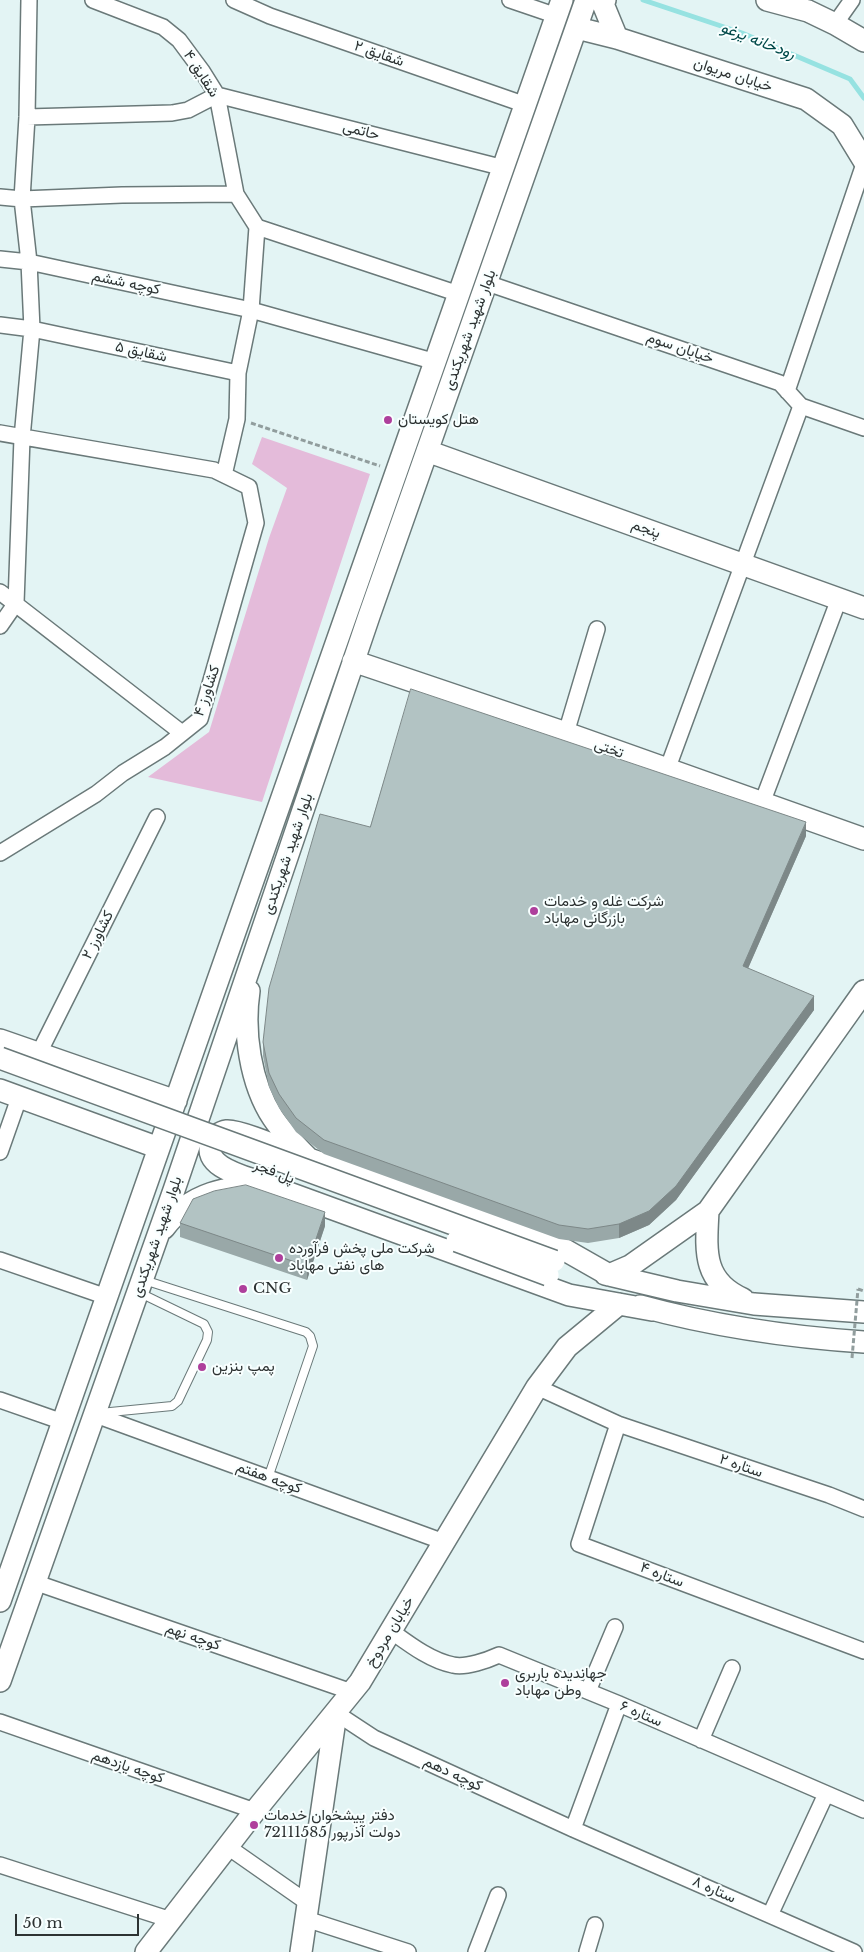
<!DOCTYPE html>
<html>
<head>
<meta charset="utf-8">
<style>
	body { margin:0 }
	#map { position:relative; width:864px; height:1952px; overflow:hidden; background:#e3f4f4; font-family:"Libre Baskerville",serif }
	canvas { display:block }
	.scale { position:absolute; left:15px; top:1914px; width:124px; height:22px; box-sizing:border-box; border:2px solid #2c3232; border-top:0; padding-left:6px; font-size:15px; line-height:18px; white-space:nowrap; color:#2c3232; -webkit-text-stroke:4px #f8ffff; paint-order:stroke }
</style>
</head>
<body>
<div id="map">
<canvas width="864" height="1952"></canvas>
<div class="scale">50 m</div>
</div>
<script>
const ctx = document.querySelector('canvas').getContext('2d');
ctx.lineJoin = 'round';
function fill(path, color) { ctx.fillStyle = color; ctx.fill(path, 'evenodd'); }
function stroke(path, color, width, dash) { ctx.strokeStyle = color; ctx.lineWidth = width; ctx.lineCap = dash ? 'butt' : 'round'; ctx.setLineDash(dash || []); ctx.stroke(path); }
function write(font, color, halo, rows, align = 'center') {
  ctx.font = font + ' "Libre Baskerville",Vazirmatn,serif'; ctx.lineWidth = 4; ctx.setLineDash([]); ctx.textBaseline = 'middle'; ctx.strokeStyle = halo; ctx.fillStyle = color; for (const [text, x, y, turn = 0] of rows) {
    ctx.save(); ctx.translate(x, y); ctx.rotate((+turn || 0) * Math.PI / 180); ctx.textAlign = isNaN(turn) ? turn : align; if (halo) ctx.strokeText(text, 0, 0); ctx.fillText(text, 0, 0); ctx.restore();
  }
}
fill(new Path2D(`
	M 262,437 L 370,474 L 262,802 L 148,777 L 209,732 L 269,538 L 287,488 L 252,464 Z`), '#e4bbda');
stroke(new Path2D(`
	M 643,0 L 742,33 L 850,79 L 864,98`), '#96e2e1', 5);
const lane = new Path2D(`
	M 144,1280 L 306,1332 L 310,1336 L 313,1346 L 268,1478
	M 100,1413 L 172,1406 L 178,1401 L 207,1340 L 208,1332 L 204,1324 L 140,1293`);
const street = new Path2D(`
	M 93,0 L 163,27 L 179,40 L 202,71 L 217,95 L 236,194 L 257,227
	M 234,0 L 270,16 L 526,105
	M 510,0 L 557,16
	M 835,24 L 852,0
	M 27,117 L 172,113 L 188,110 L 217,95 L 504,168
	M 0,197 L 22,199 L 122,195 L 236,194
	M 257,227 L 459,294
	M 0,259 L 29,262 L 251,310 L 436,362
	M 487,283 L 780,383 L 801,406 L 864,428
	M 0,325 L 32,329 L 238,373 L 237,419 L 224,475
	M 238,373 L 251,310 L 257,227
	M 787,391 L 864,164
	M 0,433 L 214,470 L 249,487 L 256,523 L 200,719 L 165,747 L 123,773 L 96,794 L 0,853
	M 0,592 L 182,733
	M 0,626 L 16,603 L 22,438 L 32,329 L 29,262 L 22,199 L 27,117 L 29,0
	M 566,733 L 597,629
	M 667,770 L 801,406
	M 762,803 L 839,599
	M 39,1053 L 157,817
	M 0,1152 L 19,1098
	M 0,1260 L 107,1297
	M 537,1387 L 618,1424 L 829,1495 L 864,1509
	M 0,1400 L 63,1422
	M 93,1414 L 444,1542
	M 618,1424 L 579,1544 L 864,1651
	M 34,1582 L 352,1692
	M 391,1631 C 409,1644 431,1661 453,1665 C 466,1668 488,1660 499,1655 L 619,1704 L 864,1810
	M 588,1691 L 615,1627
	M 336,1713 L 374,1738 L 573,1829 L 854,1952
	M 0,1722 L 255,1811
	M 701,1740 L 732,1668
	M 573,1829 L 619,1704
	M 228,1847 L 308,1903
	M 0,1865 L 171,1920
	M 770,1915 L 826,1794
	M 306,1919 L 408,1952
	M 476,1952 L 498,1895
	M 587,1952 L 595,1925`);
const secondary = new Path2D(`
	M 605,0 L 603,4 L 617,38
	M 767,0 L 808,11 L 835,24 L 864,41
	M 577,28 L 617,38 L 806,99 L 842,125 L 864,161
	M 427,451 L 864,608
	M 353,661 L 566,733 L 864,839
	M 249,991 C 243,1031 250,1083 273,1118 C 283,1133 296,1146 309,1159 L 551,1242 L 609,1275
	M 0,1040 L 176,1101
	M 0,1090 L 159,1148
	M 262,1183 C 247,1177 200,1167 212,1142 C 214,1137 220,1132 227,1131 C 240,1130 288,1151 304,1157
	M 708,1211 C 706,1250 702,1281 743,1299
	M 164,1228 C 191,1192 227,1186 270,1186 L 569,1295 L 652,1310
	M 605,1274 L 677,1291 L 754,1304 L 864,1312
	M 609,1275 L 630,1266 L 708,1211 L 864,991
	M 640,1306 C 713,1326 789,1337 864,1342
	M 0,1601 L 562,0
	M 0,1681 L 174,1190 L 369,616 L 586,0
	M 146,1952 L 255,1811 L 360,1682 L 537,1387 L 567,1347 L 619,1304
	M 301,1952 L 336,1713`);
stroke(lane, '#6a7979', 10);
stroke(street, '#6a7979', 18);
stroke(secondary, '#6a7979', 24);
stroke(new Path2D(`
	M 251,423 L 380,466
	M 858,1289 L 864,1291`), '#919d9d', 3, [5, 2.5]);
stroke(lane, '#fff', 8);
stroke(street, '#fff', 15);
stroke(secondary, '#fff', 21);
const secondaryBridge = new Path2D(`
	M 0,1058 L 554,1261
	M 457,1241 L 548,1275`);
stroke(secondaryBridge, '#6a7979', 24, []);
stroke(new Path2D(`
	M 852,1358 L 858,1289`), '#919d9d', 3, [5, 2.5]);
stroke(secondaryBridge, '#fff', 21);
fill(new Path2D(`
	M 370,827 L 806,836 L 748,968 L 814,1010 L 676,1200 L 649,1225 L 619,1238 L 588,1243 L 559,1239 L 324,1154 L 296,1132 L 279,1108 L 269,1087 L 263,1056 L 263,1042 Z
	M 180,1223 L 325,1226 L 307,1280 L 180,1237 Z`), '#99a8a8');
fill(new Path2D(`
	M 806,822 L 806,836 L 743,980 L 743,966 Z
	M 814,996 L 814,1010 L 676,1200 L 649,1225 L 619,1238 L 619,1224 Z
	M 325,1212 L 325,1226 L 307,1280 L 307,1266 Z`), '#7d8888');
const building = new Path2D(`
	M 411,689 L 806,822 L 743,966 L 814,996 L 676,1186 L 649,1211 L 619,1224 L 588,1229 L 559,1225 L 324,1140 L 296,1118 L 279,1094 L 269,1073 L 263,1042 L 269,988 L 320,814 L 370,827 Z
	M 246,1185 L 325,1212 L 307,1266 L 180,1223 L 193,1199 L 214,1191 Z`);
fill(building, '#b2c3c3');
stroke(building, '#7d8888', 1);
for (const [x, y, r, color] of [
	[388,420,5,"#ae3f9c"],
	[534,911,5,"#ae3f9c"],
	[279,1258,5,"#ae3f9c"],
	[243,1289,5,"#ae3f9c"],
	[202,1367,5,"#ae3f9c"],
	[505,1683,5,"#ae3f9c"],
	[254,1825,5,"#ae3f9c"]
]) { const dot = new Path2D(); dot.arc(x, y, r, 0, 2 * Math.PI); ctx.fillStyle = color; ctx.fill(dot); stroke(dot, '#f8ffff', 2); }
write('15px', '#2c3232', '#f8ffff', [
	["شقایق ۲",379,54,19],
	["شقایق ۴",201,74,57],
	["خیابان مریوان",733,75,18],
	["حاتمی",361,131,14],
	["کوچه ششم",126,283,12],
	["بلوار شهید شهریکندی",470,330,-70],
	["خیابان سوم",680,348,19],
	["شقایق ۵",141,352,12],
	["پنجم",646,529,20],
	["کشاورز ۴",207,691,-71],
	["تختی",609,749,20],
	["بلوار شهید شهریکندی",288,854,-71],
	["کشاورز ۲",98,935,-63],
	["پل فجر",274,1172,21],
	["بلوار شهید شهریکندی",157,1237,-71],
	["ستاره ۲",741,1466,19],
	["کوچه هفتم",269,1478,20],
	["ستاره ۴",662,1575,21],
	["خیابان مردوخ",390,1632,-59],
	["کوچه نهم",193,1637,19],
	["ستاره ۶",641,1714,23],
	["کوچه یازدهم",128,1767,19],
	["کوچه دهم",453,1774,25],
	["ستاره ۸",714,1890,24]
]);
write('15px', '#2c3232', '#f8ffff', [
	["هتل کویستان",398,420],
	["شرکت غله و خدمات",544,902],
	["بازرگانی مهاباد",544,919],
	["شرکت ملی پخش فرآورده",289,1249],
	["های نفتی مهاباد",289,1266],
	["CNG",253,1289],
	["پمپ بنزین",212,1367],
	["جهاندیده باربری",515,1674],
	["وطن مهاباد",515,1691],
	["دفتر پیشخوان خدمات",264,1816],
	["دولت آذرپور 72111585",264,1833]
], 'left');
write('italic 16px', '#004949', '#f8ffff', [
	["رودخانه یرغو",758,41,21]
]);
</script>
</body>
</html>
